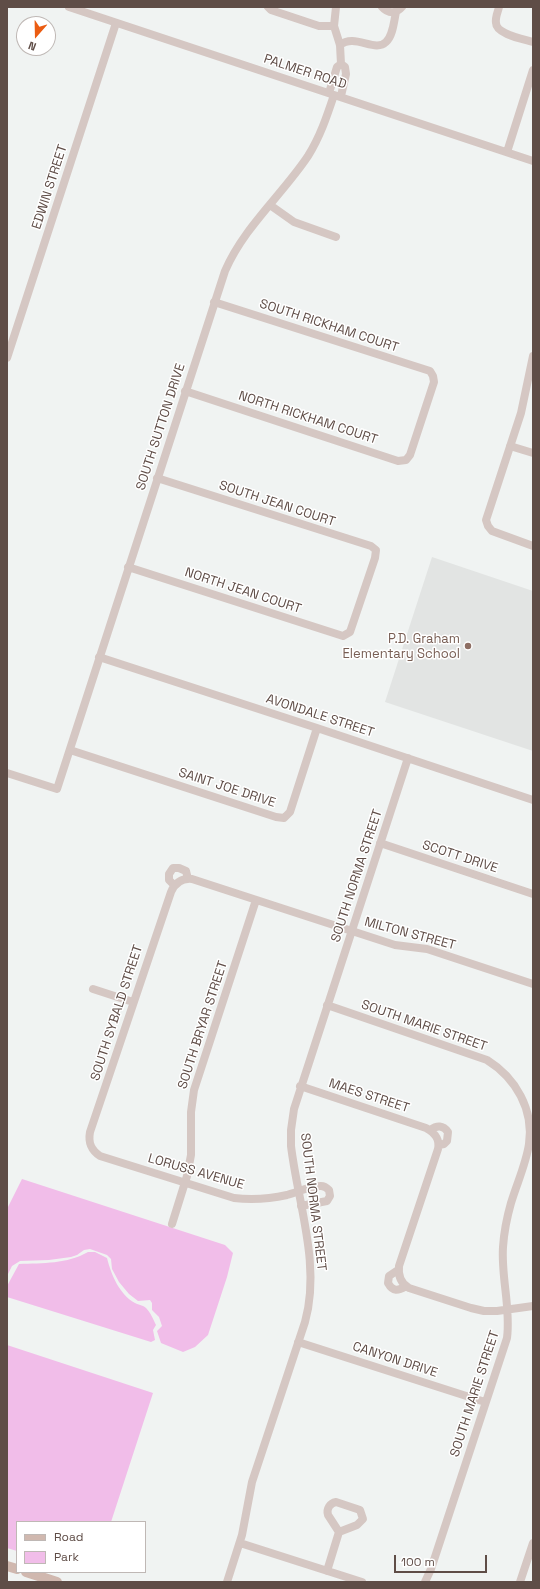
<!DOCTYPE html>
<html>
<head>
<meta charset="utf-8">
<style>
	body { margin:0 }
	#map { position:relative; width:540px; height:1589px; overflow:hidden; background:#f0f3f2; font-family:"Space Grotesk",sans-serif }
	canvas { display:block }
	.frame { position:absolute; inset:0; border:8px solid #5f4d47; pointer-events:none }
	.legend { position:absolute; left:16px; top:1521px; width:130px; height:52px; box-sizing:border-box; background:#fff; border:1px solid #bfb8b5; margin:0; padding:5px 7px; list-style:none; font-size:12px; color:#5f4d47 }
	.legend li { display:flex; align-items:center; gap:8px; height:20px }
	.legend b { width:20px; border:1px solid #bfb8b5 }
	.north { position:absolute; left:16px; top:16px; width:40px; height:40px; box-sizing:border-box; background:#fff; border:1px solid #bfb8b5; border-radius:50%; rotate:200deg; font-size:11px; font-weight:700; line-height:16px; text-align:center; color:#5f4d47 }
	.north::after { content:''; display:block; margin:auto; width:14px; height:18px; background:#eb5c12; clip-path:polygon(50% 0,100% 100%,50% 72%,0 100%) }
	.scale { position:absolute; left:394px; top:1555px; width:93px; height:18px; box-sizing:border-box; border:2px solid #5f4d47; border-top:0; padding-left:5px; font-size:12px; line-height:14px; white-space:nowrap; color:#5f4d47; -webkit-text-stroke:3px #fff; paint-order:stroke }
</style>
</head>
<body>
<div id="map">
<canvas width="540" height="1589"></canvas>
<div class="frame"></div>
<ul class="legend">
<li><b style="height:5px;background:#d0b8af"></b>Road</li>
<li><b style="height:11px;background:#f1bde9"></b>Park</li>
</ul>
<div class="north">N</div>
<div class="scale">100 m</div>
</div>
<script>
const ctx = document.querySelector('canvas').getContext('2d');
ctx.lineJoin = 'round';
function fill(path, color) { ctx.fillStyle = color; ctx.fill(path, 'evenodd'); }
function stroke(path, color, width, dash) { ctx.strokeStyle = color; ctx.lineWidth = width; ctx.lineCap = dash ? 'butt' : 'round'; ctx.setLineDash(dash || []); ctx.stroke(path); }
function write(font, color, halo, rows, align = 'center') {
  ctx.font = font + ' "Space Grotesk",sans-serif'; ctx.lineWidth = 3; ctx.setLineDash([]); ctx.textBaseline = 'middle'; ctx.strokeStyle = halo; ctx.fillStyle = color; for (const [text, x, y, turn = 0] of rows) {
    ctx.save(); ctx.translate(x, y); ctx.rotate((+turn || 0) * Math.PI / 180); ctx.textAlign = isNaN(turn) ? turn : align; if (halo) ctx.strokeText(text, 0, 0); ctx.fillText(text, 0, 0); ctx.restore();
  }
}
fill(new Path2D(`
	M 432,557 L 533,591 L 533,751 L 385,702 Z`), '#e2e4e3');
fill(new Path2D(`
	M 22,1179 L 225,1245 L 233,1253 L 227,1277 L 208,1335 L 195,1347 L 183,1352 L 161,1343 L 157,1331 L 162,1326 L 159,1317 L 152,1310 L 152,1303 L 150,1300 L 138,1301 L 129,1294 L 119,1282 L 112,1269 L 111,1259 L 107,1255 L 90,1249 L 84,1250 L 77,1255 L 71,1257 L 49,1260 L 20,1261 L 12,1266 L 7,1276 L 7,1209 Z
	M 88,1252 L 95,1252 L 107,1258 C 111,1274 119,1294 135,1303 C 139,1305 143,1305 146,1308 C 151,1313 153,1319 156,1325 L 153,1330 L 155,1340 L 151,1342 L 7,1297 L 7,1286 L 19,1264 C 43,1263 67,1264 88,1252 Z
	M 7,1345 L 153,1393 L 111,1522 L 17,1522 L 17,1551 L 7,1548 Z`), '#f1bde9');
stroke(new Path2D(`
	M 69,7 L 533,161
	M 268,7 L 271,10 L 319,26 L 334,26
	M 336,7 L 334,26 L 340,45 L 341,64 L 345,67 L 346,74 L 341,96
	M 382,7 C 388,14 396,14 402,7
	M 499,7 C 498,12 495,17 496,23 C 496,34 523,39 533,42
	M 340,45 C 355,33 375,53 386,42 C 393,36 394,21 396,12
	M 329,93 L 337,67 L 341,64
	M 507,152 L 533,70
	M 270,205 L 294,222 L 336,237
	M 533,356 L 521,413 L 486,520 L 488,526 L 492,531 L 533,546
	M 7,358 L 116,23
	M 185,391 L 398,461 L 406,460 L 410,455 L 434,382 L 433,376 L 430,371 L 214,302
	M 510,446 L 533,453
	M 128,567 L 343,636 L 350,632 L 375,558 L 376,550 L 371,546 L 157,478
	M 99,657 L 317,728 L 533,800
	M 70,750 L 276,817 L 284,818 L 290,812 L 317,728
	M 7,773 L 57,789 L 225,271 C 244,227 282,195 308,156 C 320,137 327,116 334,95
	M 380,843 L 533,894
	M 174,885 L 169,880 L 169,874 L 173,868 L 179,868 L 186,871 L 188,879
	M 93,989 L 133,1002
	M 327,1005 L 487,1060 C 516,1078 534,1110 529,1144 C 526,1164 517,1183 511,1203 C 507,1217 504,1232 503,1247 C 501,1278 511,1308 507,1338 L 431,1569 L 425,1582
	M 300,1086 L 426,1128 C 435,1133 440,1139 438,1149 L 399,1266 C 398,1275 400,1283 409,1288 L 471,1308 L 484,1311 L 497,1311 L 533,1306
	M 430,1130 C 437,1125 443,1125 448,1132 L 447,1141 L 444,1144 L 439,1145
	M 301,1206 L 327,1201 L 330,1196 L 329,1190 C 326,1187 324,1186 321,1186 C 309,1186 298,1192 287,1195 C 269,1199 252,1200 234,1198 L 100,1156 C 91,1150 88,1143 90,1132 L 171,892 C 175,883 182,878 192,879 L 395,945 L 427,949 L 533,984
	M 172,1224 L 187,1176 L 191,1155 L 191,1112 L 194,1090 L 256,900
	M 398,1270 L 389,1276 L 388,1283 C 393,1292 398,1291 406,1286
	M 298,1342 L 485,1402
	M 240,1543 L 362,1582
	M 327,1571 L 339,1532 L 328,1515 C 326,1509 330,1503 336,1502 L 360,1510 L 363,1519 L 357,1525 L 339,1532
	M 227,1582 L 242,1535 L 252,1482 L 305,1322 C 321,1265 298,1204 291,1146 L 291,1130 L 294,1109 L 408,758
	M 520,1582 L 533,1543`), '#d5c7c3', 8);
stroke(new Path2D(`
	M 7,1566 L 17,1569
	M 26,1572 L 57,1582`), '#d0b8af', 10);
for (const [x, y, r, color] of [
	[468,646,4,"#8d6e63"]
]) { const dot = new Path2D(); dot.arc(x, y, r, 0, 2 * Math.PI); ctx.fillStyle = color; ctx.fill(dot); stroke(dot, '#fff', 1.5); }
write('13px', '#5f4d47', '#fff', [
	["PALMER ROAD",305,72,18],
	["EDWIN STREET",50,187,-72],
	["SOUTH RICKHAM COURT",329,326,18],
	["NORTH RICKHAM COURT",308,418,18],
	["SOUTH SUTTON DRIVE",161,427,-72],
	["SOUTH JEAN COURT",277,504,18],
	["NORTH JEAN COURT",243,591,18],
	["AVONDALE STREET",320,716,18],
	["SAINT JOE DRIVE",227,788,18],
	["SCOTT DRIVE",460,857,18],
	["SOUTH NORMA STREET",357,876,-72],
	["MILTON STREET",410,934,15],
	["SOUTH SYBALD STREET",117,1013,-72],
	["SOUTH BRYAR STREET",203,1025,-72],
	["SOUTH MARIE STREET",424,1026,19],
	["MAES STREET",369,1096,18],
	["LORUSS AVENUE",196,1172,16],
	["SOUTH NORMA STREET",313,1202,83],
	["CANYON DRIVE",395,1360,18],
	["SOUTH MARIE STREET",475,1394,-72]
]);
write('13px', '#785e54', '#fff', [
	["P.D. Graham",460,639],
	["Elementary School",460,654]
], 'right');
</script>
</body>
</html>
